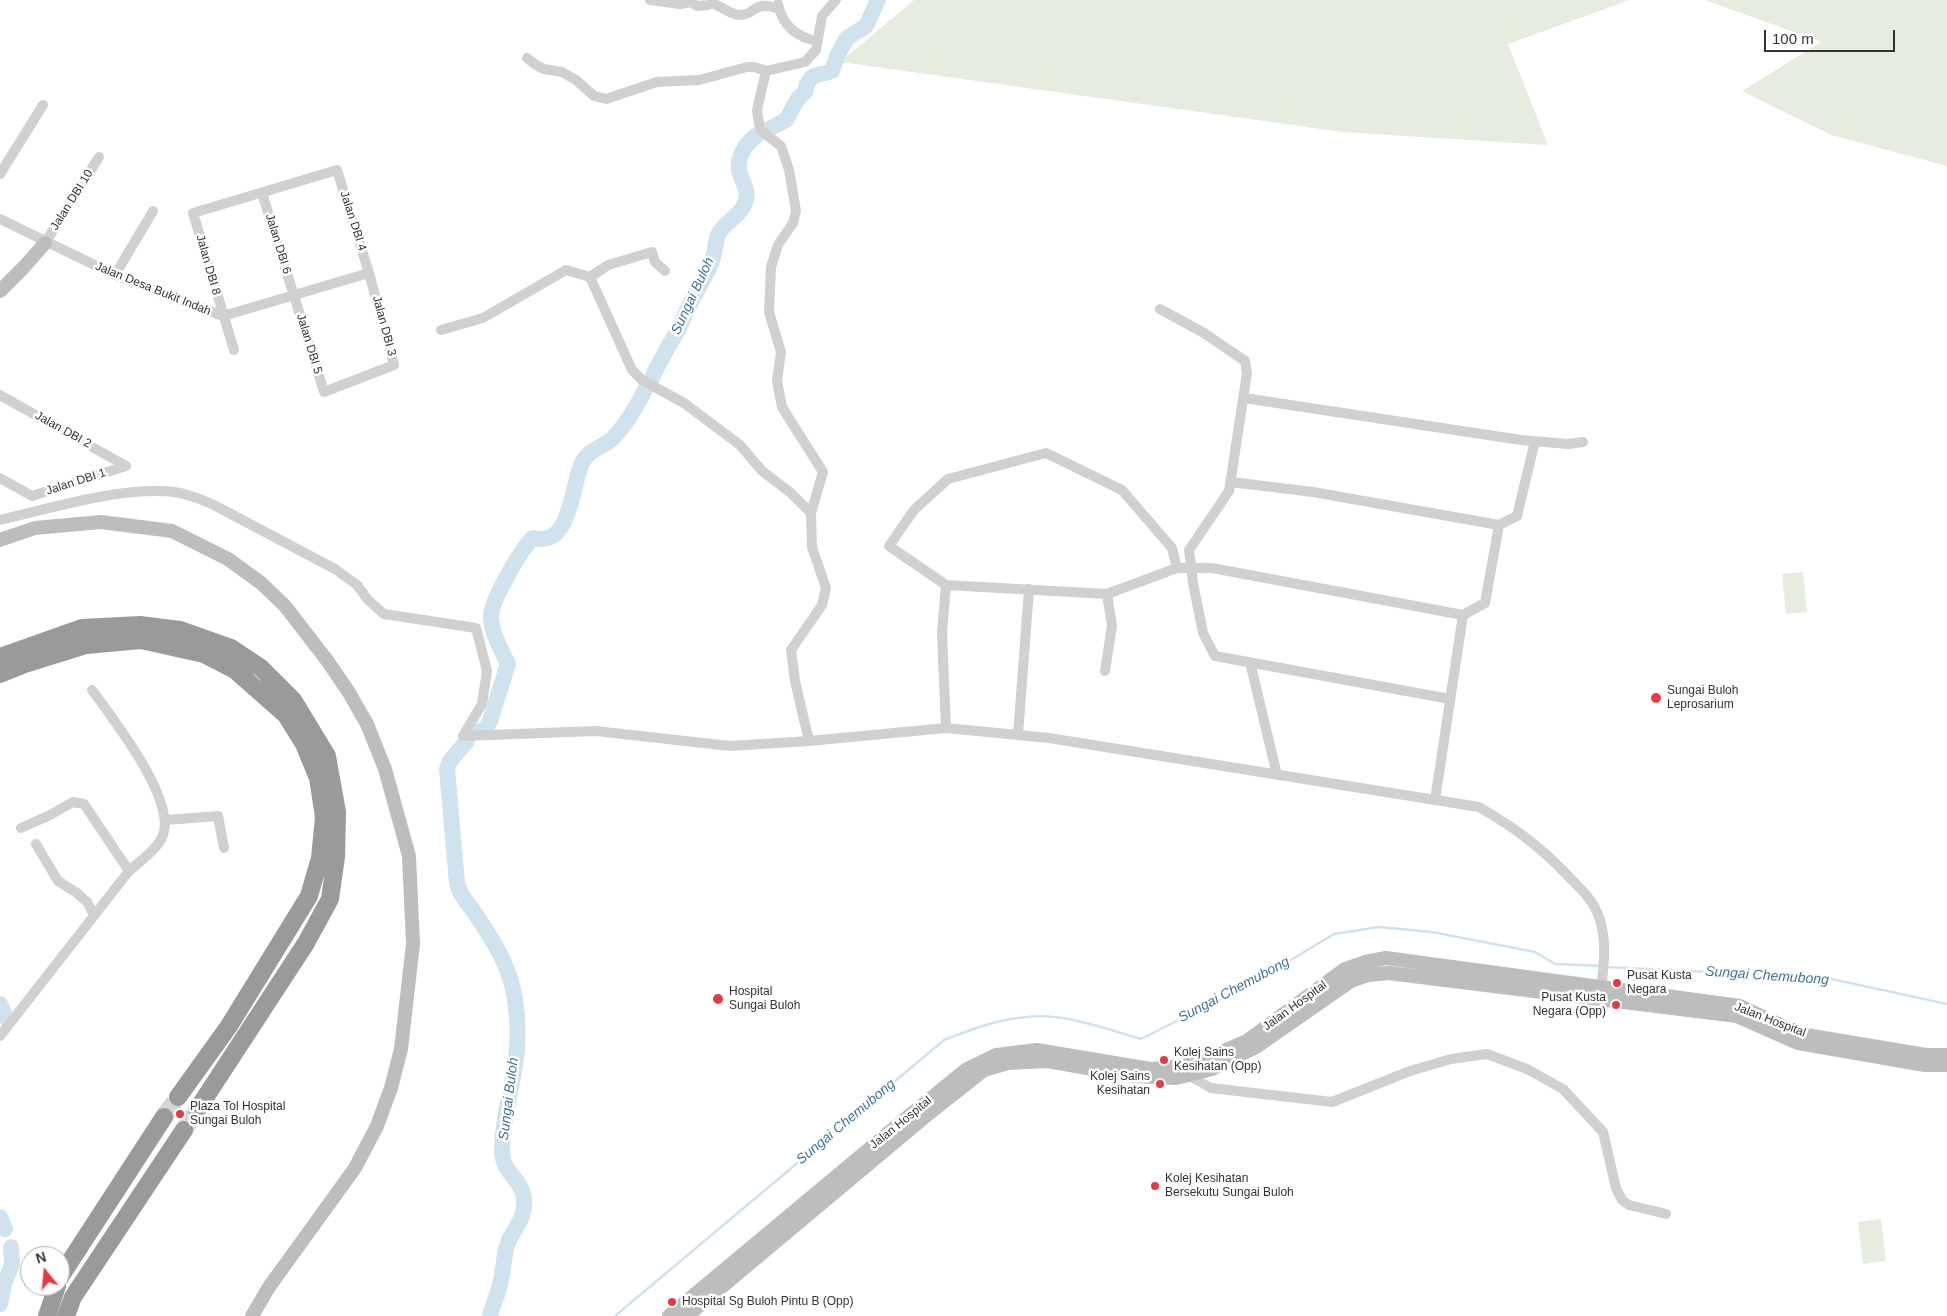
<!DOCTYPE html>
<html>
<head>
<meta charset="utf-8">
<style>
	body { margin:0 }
	#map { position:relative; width:1947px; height:1316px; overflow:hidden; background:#fff; font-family:Helvetica,sans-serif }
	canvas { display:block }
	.north { position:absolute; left:20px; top:1246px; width:50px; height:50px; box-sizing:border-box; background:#fff; border:1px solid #adadad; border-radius:50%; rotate:343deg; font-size:14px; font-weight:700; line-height:20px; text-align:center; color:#333 }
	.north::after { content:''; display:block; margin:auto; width:18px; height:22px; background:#e63946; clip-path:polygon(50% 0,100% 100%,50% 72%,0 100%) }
	.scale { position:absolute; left:1764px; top:30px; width:131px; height:22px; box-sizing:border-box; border:2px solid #333; border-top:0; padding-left:6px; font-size:15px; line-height:18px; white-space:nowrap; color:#333; -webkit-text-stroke:4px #fff; paint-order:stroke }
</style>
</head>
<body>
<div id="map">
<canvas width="1947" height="1316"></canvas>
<div class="north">N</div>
<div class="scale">100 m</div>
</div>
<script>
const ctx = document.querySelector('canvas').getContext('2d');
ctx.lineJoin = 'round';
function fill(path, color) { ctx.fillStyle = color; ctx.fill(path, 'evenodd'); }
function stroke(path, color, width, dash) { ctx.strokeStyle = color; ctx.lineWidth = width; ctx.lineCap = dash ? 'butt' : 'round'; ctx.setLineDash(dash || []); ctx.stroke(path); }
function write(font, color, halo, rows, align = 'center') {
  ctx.font = font + ' Helvetica,sans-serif'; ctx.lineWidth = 5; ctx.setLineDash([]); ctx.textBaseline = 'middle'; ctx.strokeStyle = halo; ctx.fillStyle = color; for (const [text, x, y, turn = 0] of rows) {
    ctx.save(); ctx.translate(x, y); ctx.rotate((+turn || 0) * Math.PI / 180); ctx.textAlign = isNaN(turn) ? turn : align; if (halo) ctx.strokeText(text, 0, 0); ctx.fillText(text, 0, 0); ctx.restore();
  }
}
fill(new Path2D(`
	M 914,0 L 1630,0 L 1508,44 L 1548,145 L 1343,132 L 840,62 Z
	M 1705,0 L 1947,0 L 1947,166 L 1831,135 L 1742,91 L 1821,42 Z
	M 1803,572 L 1807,612 L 1786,614 L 1782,574 Z
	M 1881,1219 L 1886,1261 L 1863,1264 L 1858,1222 Z`), '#e6ecdf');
stroke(new Path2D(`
	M 1607,967 L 1827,978 L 1947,1004
	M 615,1316 L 944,1040 C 981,1025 1022,1011 1063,1018 C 1089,1022 1116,1032 1141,1039 L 1256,981 L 1334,934 L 1379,927 L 1432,932 L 1535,952 L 1555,964 L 1601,966`), '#cfe2ee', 2.5);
stroke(new Path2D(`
	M 826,73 L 832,71 L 837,56 L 847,38 L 866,26 L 878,0
	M 769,129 L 786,120 L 797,100 L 805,92 L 807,84 L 812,77 L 820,74
	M 651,380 C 659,362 669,346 678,330 C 683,321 686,311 691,302 C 698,288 706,276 712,261 C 715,253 715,243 718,235 C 723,223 737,218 743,207 C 751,193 744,186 740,174 C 735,159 745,144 757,135
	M 478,732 L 486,728 L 490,721 L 508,664 C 501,649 491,633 491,616 C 491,601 521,549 533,538 C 572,548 571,485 582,463 C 589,449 602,448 612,439 C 627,424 637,406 646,388
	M 467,741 L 450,761 L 447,769 L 457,883 C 460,896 467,901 474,912 C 490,936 507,961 513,989 C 518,1012 519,1042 515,1065 C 511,1093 502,1122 502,1151 C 502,1178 533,1181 522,1216 C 519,1225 511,1234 508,1243 C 503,1255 504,1271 500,1284 C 498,1295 492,1305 490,1316
	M 0,1004 L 6,1018
	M 0,1217 L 5,1229
	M 0,1304 L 4,1284 L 12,1265 L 11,1247`), '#cfe2ee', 16);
stroke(new Path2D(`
	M 164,1117 L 178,1097
	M 184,1130 L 197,1110`), '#d6d6d6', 18, [18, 9]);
stroke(new Path2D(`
	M 650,0 L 680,4 L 690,2 L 697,6 L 708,5 L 712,3 C 721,6 732,16 742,15 C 758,13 752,0 779,9
	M 778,4 C 782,25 797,38 818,41
	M 527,58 L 536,65 L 544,69 L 562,72 L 576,80 L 594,96 L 606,99 L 657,82 L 699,80 L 747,67 L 754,67 L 766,71
	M 0,174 L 43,105
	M 0,219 L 115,275 L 223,316 L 369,273
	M 45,243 L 99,157
	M 115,275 L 153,211
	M 590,277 L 608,265 L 652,252 L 655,262 L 665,271
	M 1160,309 L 1204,333 L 1245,361 L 1247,373 L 1229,491 L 1189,550 L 1193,583 L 1203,633 L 1215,656 L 1450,699
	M 441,330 L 483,318 L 566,270 L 590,277 L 632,370 L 642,380 L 684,403 L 740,445 L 762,471 L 791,493 L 811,513
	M 234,350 L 193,213 L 337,170 L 369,273 L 394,365 L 324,392 L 262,193
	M 0,395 L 126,466
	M 1244,398 L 1521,440 L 1568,444 L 1583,442
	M 0,478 L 32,496 L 126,466
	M 1231,482 L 1313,492 L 1499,525
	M 0,520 C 52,508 122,486 175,492 C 188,494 200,499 212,504 L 335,569 L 357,585 L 368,600 L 384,614 L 476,628 L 487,671 L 482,704 L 463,736
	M 1177,568 L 1172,548 L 1122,490 L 1046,453 L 948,479 L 914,510 L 889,546 L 946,585 L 1107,594 L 1177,568 L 1212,568 L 1463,615
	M 1250,662 L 1277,775
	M 1105,671 L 1112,626 L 1107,594
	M 946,728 L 942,633 L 946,585
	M 1018,735 L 1029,589
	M 463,736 L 596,731 L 730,746 L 809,741 L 946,728 L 1049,738 L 1479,807 C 1517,829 1542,848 1572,880 C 1583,891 1594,902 1599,917 C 1608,944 1603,967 1601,993
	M 809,741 L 795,681 L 791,650 L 822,605 L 826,588 L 812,547 L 811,513 L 823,472 L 782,407 L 777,381 L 781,352 L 769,312 L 771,267 L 778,245 L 793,223 L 796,211 L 789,170 L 781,146 L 760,130 L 757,110 L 766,71 L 805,62 L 816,50 L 822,16 L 836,0
	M 1435,800 L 1463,615 L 1485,603 L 1499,525 L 1517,516 L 1535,441
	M 166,820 L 218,816 L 224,848
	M 21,828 L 50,815 L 73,802 L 84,804 L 129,871
	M 36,844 L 58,881 L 77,893 L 87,902 L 94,915
	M 0,1036 L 129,871 C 140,861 158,849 163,835 C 176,799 113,719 92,690
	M 1186,1072 L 1188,1075 L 1211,1088 L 1332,1102 L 1410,1071 L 1451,1059 L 1487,1054 L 1527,1069 L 1563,1089 L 1603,1132 L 1616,1188 L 1622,1200 L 1629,1205 L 1666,1214`), '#d0d0d0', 10);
stroke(new Path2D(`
	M 0,291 L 24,267 L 45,243
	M 0,540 L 35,528 L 101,522 L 172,531 L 228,559 L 261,583 L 285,606 L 326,659 L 348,691 L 367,724 L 385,769 L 409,856 L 413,944 L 401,1049 L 391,1088 L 377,1126 L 355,1168 L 269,1287 L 252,1316
	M 669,1316 L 898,1125 L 967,1069 L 996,1055 L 1037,1050 L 1150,1069 L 1183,1066 L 1210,1057 L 1247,1041 L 1345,969 L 1365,962 L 1386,958 L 1740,1006 L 1800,1034 L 1926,1055 L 1947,1055
	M 687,1316 L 932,1111 L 984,1070 L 1008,1063 L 1047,1061 L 1134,1076 L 1176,1078 L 1212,1069 L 1256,1047 L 1351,981 L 1368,975 L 1388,973 L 1737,1016 L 1798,1043 L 1925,1065 L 1947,1065`), '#bdbdbd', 14);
stroke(new Path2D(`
	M 0,657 L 82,628 L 140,625 L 180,630 L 231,648 L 261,668 L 293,700 L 327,756 L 337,812 L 336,857 L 330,899 L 306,943 L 197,1110
	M 0,674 L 25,664 L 86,645 L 141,640 L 204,654 L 235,670 L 286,715 L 304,744 L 318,778 L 324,817 L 320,858 L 309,896 L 229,1026 L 178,1097
	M 60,1277 L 164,1117
	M 47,1316 L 57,1286
	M 66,1316 L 73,1297 L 184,1130`), '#9a9a9a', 18);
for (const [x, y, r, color] of [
	[1656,698,6,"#e63946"],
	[1617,983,5,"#e63946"],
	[718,999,6,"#e63946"],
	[1616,1005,5,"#e63946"],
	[1164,1060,5,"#e63946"],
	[1160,1084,5,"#e63946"],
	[180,1114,5,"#e63946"],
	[1155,1186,5,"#e63946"],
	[672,1302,5,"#e63946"]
]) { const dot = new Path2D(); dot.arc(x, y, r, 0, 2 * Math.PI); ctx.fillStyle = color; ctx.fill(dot); stroke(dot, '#fff', 2); }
write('12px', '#333', '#fff', [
	["Jalan DBI 10",72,200,-58],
	["Jalan DBI 4",353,221,72],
	["Jalan DBI 6",278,244,73],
	["Jalan DBI 8",208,265,74],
	["Jalan Desa Bukit Indah",153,289,22],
	["Jalan DBI 3",384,326,75],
	["Jalan DBI 5",309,344,73],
	["Jalan DBI 2",63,430,29],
	["Jalan DBI 1",76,482,-18],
	["Jalan Hospital",1295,1006,-36],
	["Jalan Hospital",1770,1020,21],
	["Jalan Hospital",901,1123,-39]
]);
write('12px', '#333', '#fff', [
	["Sungai Buloh",1667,691],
	["Leprosarium",1667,705],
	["Pusat Kusta",1627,976],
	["Negara",1627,990],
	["Hospital",729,992],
	["Sungai Buloh",729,1006],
	["Pusat Kusta",1606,998,"right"],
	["Negara (Opp)",1606,1012,"right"],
	["Kolej Sains",1174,1053],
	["Kesihatan (Opp)",1174,1067],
	["Kolej Sains",1150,1077,"right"],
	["Kesihatan",1150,1091,"right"],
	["Plaza Tol Hospital",190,1107],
	["Sungai Buloh",190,1121],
	["Kolej Kesihatan",1165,1179],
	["Bersekutu Sungai Buloh",1165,1193],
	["Hospital Sg Buloh Pintu B (Opp)",682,1302]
], 'left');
write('italic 14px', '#3f7597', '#fff', [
	["Sungai Buloh",693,296,-65],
	["Sungai Chemubong",1767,976,4],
	["Sungai Chemubong",1234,990,-28],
	["Sungai Buloh",509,1099,-83],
	["Sungai Chemubong",846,1122,-40]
]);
</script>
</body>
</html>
